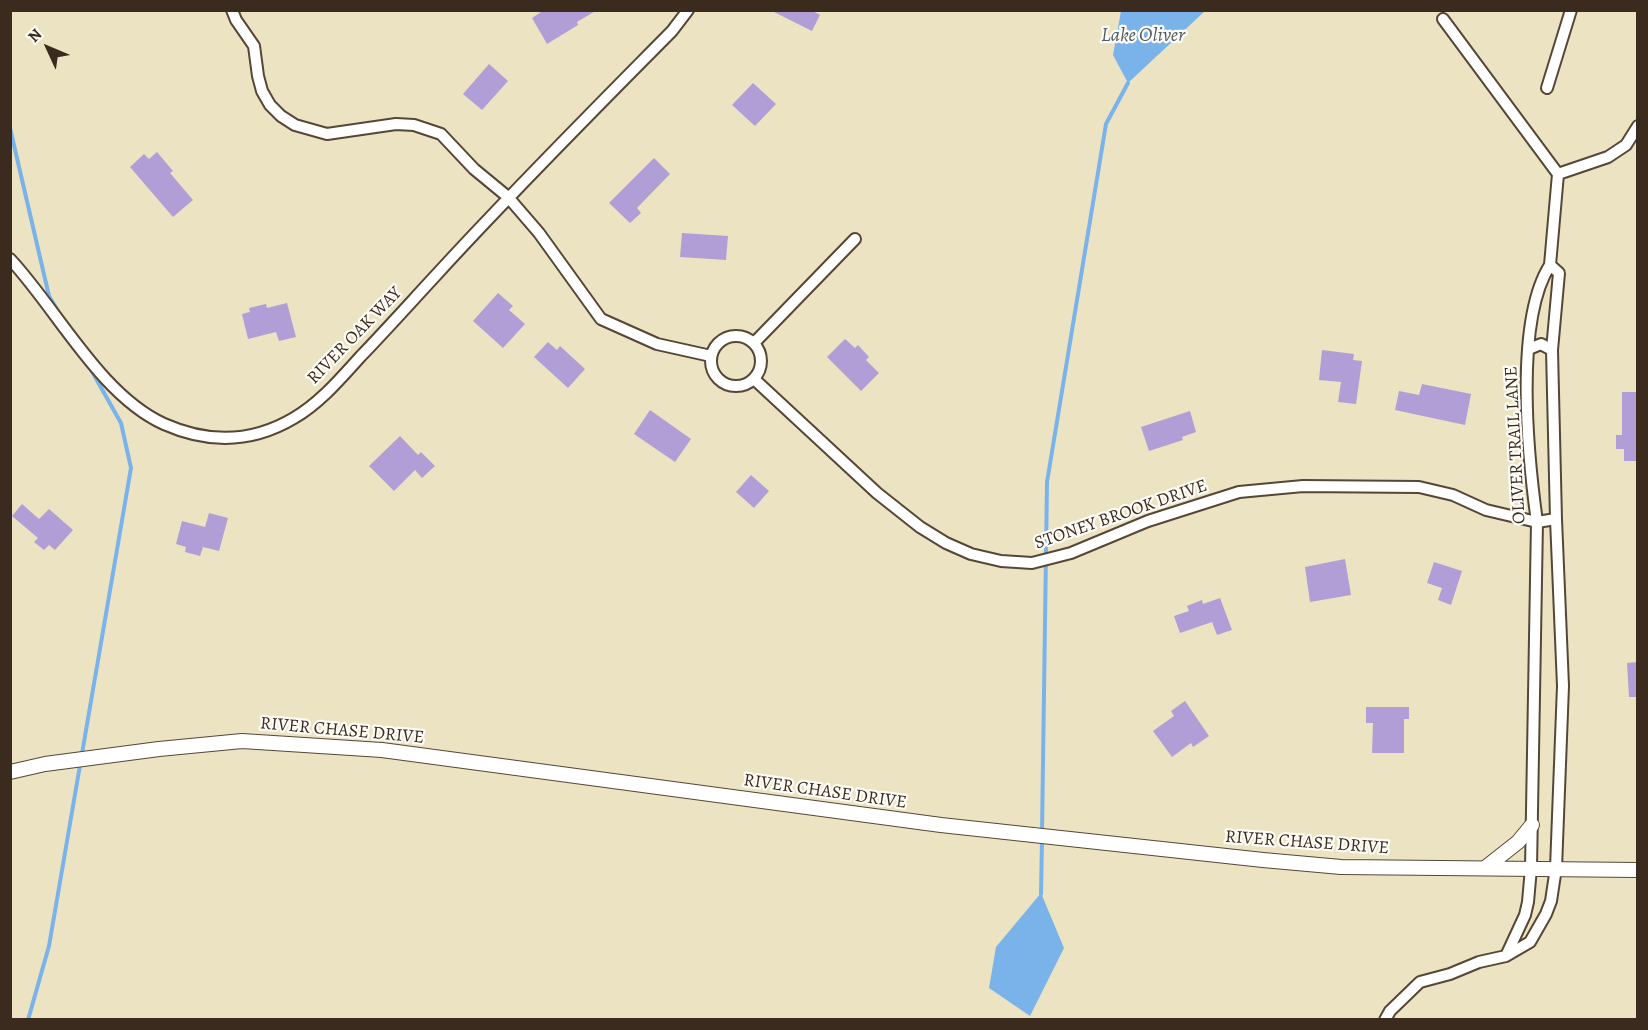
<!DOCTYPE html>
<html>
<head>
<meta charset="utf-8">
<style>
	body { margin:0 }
	#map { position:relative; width:1648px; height:1030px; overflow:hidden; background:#ece3c2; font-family:Alegreya,serif }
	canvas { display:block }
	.frame { position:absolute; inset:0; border:12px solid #3b2a1e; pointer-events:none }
	.north { position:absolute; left:18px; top:18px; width:60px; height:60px; -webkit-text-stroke:4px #fdfcf7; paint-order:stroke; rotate:314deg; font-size:16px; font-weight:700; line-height:24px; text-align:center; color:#3b2a1e }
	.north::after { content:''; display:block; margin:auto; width:21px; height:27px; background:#3b2a1e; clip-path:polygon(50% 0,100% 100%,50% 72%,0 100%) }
</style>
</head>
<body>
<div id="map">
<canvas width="1648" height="1030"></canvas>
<div class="frame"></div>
<div class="north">N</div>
</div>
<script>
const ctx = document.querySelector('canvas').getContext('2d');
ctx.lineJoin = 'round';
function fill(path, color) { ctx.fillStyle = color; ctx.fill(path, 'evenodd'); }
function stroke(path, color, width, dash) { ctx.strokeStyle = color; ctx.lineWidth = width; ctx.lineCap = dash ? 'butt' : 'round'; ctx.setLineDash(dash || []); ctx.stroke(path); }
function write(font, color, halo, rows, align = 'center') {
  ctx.font = font + ' Alegreya,serif'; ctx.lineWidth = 4.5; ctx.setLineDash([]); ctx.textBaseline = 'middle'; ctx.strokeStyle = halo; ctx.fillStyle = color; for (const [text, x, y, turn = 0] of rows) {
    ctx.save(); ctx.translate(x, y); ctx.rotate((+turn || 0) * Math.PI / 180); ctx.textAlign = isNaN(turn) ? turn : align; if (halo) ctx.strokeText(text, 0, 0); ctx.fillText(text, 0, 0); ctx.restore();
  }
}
fill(new Path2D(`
	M 1121,11 L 1121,10 L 1205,11 L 1128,83 L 1113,55 Z
	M 1041,893 L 1064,948 L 1030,1016 L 989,988 L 996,947 Z`), '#79b3ea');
stroke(new Path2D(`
	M 10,128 L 49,296 L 58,311
	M 1042,833 L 1047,482 L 1106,124 L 1128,83
	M 1041,894 L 1042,840
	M 28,1020 L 49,946 L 131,468 L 121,423 L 90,368`), '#79b3ea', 4);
fill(new Path2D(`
	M 544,10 L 597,10 L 577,22 L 578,25 L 547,44 L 532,18 Z
	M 770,10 L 811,10 L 820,15 L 812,31 Z
	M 489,64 L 508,81 L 482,110 L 463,94 Z
	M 753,83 L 776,104 L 755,126 L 732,105 Z
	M 157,152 L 173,171 L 170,173 L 193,200 L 173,217 L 130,167 L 144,154 L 149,159 Z
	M 654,158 L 670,174 L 637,208 L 641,213 L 630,223 L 609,203 Z
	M 682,233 L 728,236 L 726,260 L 680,257 Z
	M 498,293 L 513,306 L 509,310 L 525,324 L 503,348 L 473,321 Z
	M 287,303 L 296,337 L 279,341 L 276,332 L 248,339 L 242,314 L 250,312 L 249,308 L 266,304 L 267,308 Z
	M 845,339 L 855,348 L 858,345 L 869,357 L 866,360 L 879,373 L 861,391 L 827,357 Z
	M 548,342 L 557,350 L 560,346 L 585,369 L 568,388 L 534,357 Z
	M 1322,350 L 1354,354 L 1353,360 L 1362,361 L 1356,404 L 1338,402 L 1341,382 L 1319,380 Z
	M 1422,384 L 1471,394 L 1465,425 L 1395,410 L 1399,391 L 1419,395 Z
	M 1622,392 L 1638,392 L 1638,461 L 1624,461 L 1624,449 L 1616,449 L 1616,435 L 1622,435 Z
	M 650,410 L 691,439 L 675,462 L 634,434 Z
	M 1190,411 L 1196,432 L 1182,437 L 1183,440 L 1149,451 L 1141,427 Z
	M 400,436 L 418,455 L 421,452 L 435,466 L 422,478 L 415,470 L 394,491 L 369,466 Z
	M 751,475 L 769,491 L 754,508 L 736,492 Z
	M 22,504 L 39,519 L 49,509 L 73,530 L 55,550 L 49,545 L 44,550 L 34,542 L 38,538 L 12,516 Z
	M 209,513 L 228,518 L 219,551 L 203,547 L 200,556 L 185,552 L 186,547 L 176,544 L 182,521 L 205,527 Z
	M 1345,559 L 1351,595 L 1310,602 L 1305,567 Z
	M 1434,562 L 1462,571 L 1451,605 L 1438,600 L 1442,588 L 1427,583 Z
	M 1220,598 L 1232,630 L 1217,635 L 1212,622 L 1180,633 L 1174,616 L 1189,611 L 1187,606 L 1202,600 L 1203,604 Z
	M 1638,662 L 1638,697 L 1629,697 L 1627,663 Z
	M 1185,701 L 1209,736 L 1193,747 L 1191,743 L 1172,757 L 1153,731 L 1174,716 L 1171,711 Z
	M 1366,707 L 1409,707 L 1409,719 L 1404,719 L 1404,753 L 1372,753 L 1373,723 L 1366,723 Z`), '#b19ed7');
const minor = new Path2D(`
	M 232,10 L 236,20 L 254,46 L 258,76 L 262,91 L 270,105 L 281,116 L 295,125 L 327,134 L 396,124 L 414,125 L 441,134 L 474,169 L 508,197 L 539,233 L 601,319 L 657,344 L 711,356
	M 1443,19 L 1558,174 L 1550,265
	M 1547,88 L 1571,10
	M 1558,174 L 1608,157 L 1626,145 L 1638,126
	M 10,259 C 57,309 100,395 164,424 C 209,444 252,443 294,418 C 320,403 341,378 361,356 C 387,329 412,301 438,273 C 514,190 593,111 672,31 L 688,10
	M711 361a25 25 0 1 1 50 0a25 25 0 1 1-50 0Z
	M 754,343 L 855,239
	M 1529,349 L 1541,344 L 1552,350
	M 754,379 L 877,493 L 920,527 L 946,543 L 971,554 L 1001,561 L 1032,563 L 1071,553 L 1148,521 L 1239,492 L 1303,486 L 1419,487 L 1453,495 L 1486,510 L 1537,522 L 1556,519
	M 1385,1020 L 1390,1011 L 1420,982 L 1450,974 L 1479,962 L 1506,956 L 1530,942 L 1546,914 L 1551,901 L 1556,868 L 1563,686 L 1556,519 L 1552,350 L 1559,273 L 1550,265 C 1514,321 1528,457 1537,522 L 1531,868 L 1528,902 L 1525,915 L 1506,956`);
const tertiary = new Path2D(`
	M 10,772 L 45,764 L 159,749 L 242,741 L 382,750 L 941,825 L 1263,860 L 1341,867 L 1638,870
	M 1485,868 L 1518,842 L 1532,825`);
stroke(minor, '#564637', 14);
stroke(tertiary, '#564637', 16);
stroke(minor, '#fff', 10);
stroke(tertiary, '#fff', 14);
write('18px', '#3b2a1e', '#fdfcf7', [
	["RIVER OAK WAY",355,336,-46],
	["OLIVER TRAIL LANE",1516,445,-93],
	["STONEY BROOK DRIVE",1121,515,-19],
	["RIVER CHASE DRIVE",342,731,5],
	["RIVER CHASE DRIVE",825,792,8],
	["RIVER CHASE DRIVE",1307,843,4]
]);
write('italic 20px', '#515a65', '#fdfcf7', [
	["Lake Oliver",1143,36]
]);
</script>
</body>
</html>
